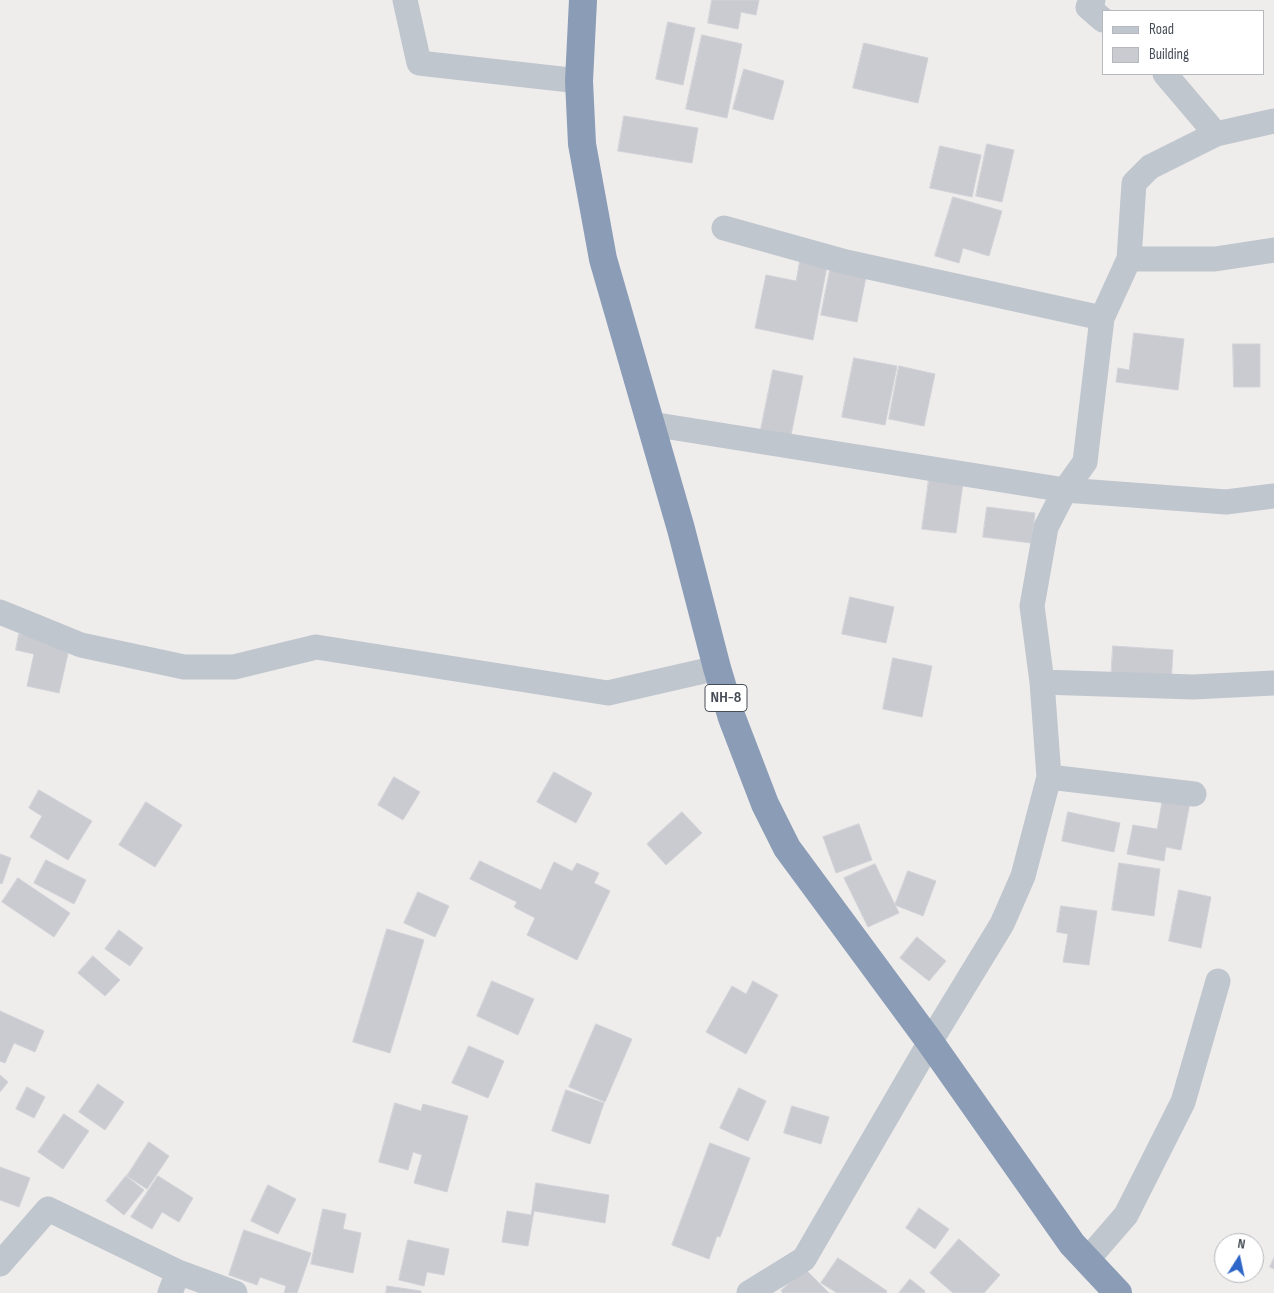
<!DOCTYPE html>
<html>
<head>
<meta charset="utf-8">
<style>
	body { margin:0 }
	#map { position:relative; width:1274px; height:1293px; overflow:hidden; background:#efecec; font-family:"Sofia Sans Condensed",sans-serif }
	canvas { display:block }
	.legend { position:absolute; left:1102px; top:10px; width:162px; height:65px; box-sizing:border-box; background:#fff; border:1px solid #b5b8bc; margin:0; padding:6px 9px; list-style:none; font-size:15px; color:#474e57 }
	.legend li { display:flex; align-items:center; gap:10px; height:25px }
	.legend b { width:25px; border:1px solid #b5b8bc }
	.north { position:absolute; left:1214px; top:1233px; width:50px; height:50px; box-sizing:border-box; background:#fff; border:1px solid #b5b8bc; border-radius:50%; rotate:10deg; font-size:14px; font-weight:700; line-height:20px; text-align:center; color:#474e57 }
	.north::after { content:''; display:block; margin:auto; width:18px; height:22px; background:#2e67c7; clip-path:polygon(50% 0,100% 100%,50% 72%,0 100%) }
</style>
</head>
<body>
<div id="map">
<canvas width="1274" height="1293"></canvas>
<ul class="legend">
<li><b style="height:6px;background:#bfc6cd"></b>Road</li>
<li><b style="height:14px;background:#cacbd1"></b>Building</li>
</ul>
<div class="north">N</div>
</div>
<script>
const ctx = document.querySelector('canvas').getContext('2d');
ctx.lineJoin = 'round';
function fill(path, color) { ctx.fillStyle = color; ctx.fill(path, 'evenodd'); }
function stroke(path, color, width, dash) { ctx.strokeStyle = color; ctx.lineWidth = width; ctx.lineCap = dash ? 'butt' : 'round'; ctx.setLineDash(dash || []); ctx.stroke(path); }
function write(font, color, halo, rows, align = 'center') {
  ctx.font = font + ' "Sofia Sans Condensed",sans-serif'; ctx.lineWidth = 4; ctx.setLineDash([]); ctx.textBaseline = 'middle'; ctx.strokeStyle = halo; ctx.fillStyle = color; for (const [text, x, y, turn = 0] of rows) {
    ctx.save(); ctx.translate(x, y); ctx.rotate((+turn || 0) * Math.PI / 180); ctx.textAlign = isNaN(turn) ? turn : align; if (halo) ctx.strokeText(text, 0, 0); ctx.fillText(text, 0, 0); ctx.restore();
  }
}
const building = new Path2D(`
	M 712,0 L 759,0 L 756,15 L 741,12 L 738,29 L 708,23 Z
	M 668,22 L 695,28 L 683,85 L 656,79 Z
	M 702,35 L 742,44 L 727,118 L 686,109 Z
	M 864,43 L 928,58 L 918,103 L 853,88 Z
	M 744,69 L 784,81 L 773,120 L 733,109 Z
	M 624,116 L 698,128 L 692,163 L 618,151 Z
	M 987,144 L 1014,150 L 1002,202 L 976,196 Z
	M 940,146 L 981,155 L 972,197 L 930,188 Z
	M 953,197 L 1002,211 L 989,256 L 963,248 L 959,263 L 935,256 Z
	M 801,255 L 828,261 L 813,340 L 755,328 L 766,275 L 796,281 Z
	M 832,260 L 868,267 L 857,322 L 821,315 Z
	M 1134,333 L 1184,339 L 1178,390 L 1116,382 L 1118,368 L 1129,370 Z
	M 1233,344 L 1260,344 L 1260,387 L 1234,387 Z
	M 854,358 L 897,366 L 885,425 L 842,417 Z
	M 899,366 L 935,374 L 924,426 L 889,419 Z
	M 773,370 L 803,376 L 791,435 L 761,429 Z
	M 930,472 L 964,476 L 956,533 L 922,529 Z
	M 987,507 L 1035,513 L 1031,543 L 983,537 Z
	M 850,597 L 894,607 L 886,643 L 842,634 Z
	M 19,634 L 70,645 L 59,693 L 27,686 L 34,654 L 16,650 Z
	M 1113,646 L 1173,650 L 1171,685 L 1111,681 Z
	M 893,658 L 932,666 L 922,717 L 883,709 Z
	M 554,772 L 592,793 L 576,823 L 537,802 Z
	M 394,777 L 420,792 L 403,820 L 378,805 Z
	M 39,790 L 92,821 L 68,860 L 30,837 L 42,816 L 29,808 Z
	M 1164,792 L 1191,797 L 1181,850 L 1166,847 L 1164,861 L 1127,854 L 1133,825 L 1157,829 Z
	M 146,802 L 182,825 L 155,867 L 119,845 Z
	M 682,812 L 702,833 L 666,865 L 647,844 Z
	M 1068,812 L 1120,823 L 1114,852 L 1062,841 Z
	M 859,824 L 872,860 L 836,873 L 823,837 Z
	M 0,854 L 11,858 L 2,884 L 0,883 Z
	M 46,860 L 86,880 L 74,904 L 34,883 Z
	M 480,861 L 541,890 L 554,862 L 572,871 L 577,863 L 599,873 L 594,883 L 610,891 L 577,960 L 527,935 L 535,918 L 514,907 L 517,902 L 470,879 Z
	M 1119,863 L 1160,869 L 1154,916 L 1112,910 Z
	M 875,864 L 899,913 L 868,927 L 844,878 Z
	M 908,871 L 936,881 L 923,916 L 895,905 Z
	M 18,878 L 70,913 L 54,937 L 2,902 Z
	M 1179,890 L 1211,897 L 1201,948 L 1169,941 Z
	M 418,892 L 449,906 L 435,937 L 404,923 Z
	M 1061,906 L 1097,911 L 1089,965 L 1063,962 L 1068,934 L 1057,932 Z
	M 387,929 L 424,940 L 390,1053 L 353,1042 Z
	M 119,930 L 143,948 L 130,966 L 105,949 Z
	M 917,937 L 946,961 L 929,981 L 900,958 Z
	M 93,956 L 120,980 L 105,996 L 78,973 Z
	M 492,981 L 534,999 L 518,1035 L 477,1016 Z
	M 753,981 L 778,995 L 746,1054 L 706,1032 L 732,986 L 746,994 Z
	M 0,1011 L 44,1031 L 35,1052 L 14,1043 L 5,1063 L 0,1061 Z
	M 596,1024 L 632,1039 L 605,1102 L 569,1087 Z
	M 469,1046 L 504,1061 L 488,1098 L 452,1083 Z
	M 0,1075 L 8,1082 L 0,1092 Z
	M 98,1084 L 124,1102 L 105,1130 L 79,1112 Z
	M 27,1087 L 45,1097 L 34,1118 L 16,1109 Z
	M 739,1088 L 766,1101 L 748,1141 L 720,1128 Z
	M 566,1090 L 604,1103 L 590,1144 L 552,1131 Z
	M 395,1103 L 421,1111 L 423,1104 L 468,1116 L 447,1192 L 414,1183 L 422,1155 L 413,1152 L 408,1170 L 379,1162 Z
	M 792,1106 L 829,1117 L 821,1144 L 784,1133 Z
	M 64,1114 L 89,1131 L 63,1169 L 38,1152 Z
	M 149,1142 L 169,1156 L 147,1189 L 127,1176 Z
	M 710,1143 L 750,1158 L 720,1237 L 717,1236 L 709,1259 L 672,1245 Z
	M 0,1167 L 30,1178 L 19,1207 L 0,1200 Z
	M 126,1176 L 144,1190 L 124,1215 L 106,1201 Z
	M 158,1176 L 193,1198 L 179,1222 L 162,1212 L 152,1229 L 131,1217 Z
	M 536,1183 L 609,1195 L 605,1223 L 534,1211 L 528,1246 L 502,1242 L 507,1211 L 531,1215 Z
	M 268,1185 L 296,1199 L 278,1234 L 251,1221 Z
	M 919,1208 L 949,1229 L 935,1249 L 906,1228 Z
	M 323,1209 L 346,1214 L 343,1229 L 361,1233 L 353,1273 L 311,1264 Z
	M 244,1230 L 311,1253 L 297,1293 L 284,1293 L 286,1286 L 260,1277 L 257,1285 L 229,1275 Z
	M 959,1239 L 1000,1275 L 984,1293 L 953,1293 L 930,1273 Z
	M 408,1240 L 449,1249 L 444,1275 L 427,1272 L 424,1286 L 399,1280 Z
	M 838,1258 L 887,1291 L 886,1293 L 837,1293 L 821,1283 Z
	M 1274,1258 L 1274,1269 L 1270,1267 Z
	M 804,1268 L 829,1293 L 783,1293 L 781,1291 Z
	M 910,1279 L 925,1291 L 924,1293 L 899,1293 Z
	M 387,1286 L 421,1291 L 421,1293 L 386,1293 Z`);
fill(building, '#cacbd1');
stroke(building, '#d1d2d7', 1);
stroke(new Path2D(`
	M 405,0 L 419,63 L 579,81
	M 1093,0 L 1088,7 L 1103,20
	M 1165,74 L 1216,134
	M 724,228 L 846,262 L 1102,318
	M 1129,259 L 1215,259 L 1274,250
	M 651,424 L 1065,490 L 1226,502 L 1274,496
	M 0,612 L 81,645 L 184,667 L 234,667 L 316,647 L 608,693 L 717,668
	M 1042,682 L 1193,687 L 1274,683
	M 1049,777 L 1194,794
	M 1087,1260 L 1126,1215 L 1183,1102 L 1218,981
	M 0,1264 L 48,1209 L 178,1272 L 235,1293
	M 170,1293 L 178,1272
	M 749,1293 L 804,1259 L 930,1042 L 1002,924 L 1023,876 L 1049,777 L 1042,682 L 1032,606 L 1046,527 L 1065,490 L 1085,462 L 1102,318 L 1129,259 L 1134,183 L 1150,167 L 1216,134 L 1274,121`), '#bfc6cd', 25);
stroke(new Path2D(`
	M 583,0 L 579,81 L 582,144 L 603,259 L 681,529 L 717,668 L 732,718 L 765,804 L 787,848 L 930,1042 L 1072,1244 L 1118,1293`), '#8a9cb6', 28);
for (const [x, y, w] of [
	[726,698,42]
]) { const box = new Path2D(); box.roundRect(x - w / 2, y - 13.5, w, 27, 4); ctx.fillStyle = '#fff'; ctx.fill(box); stroke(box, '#474e57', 1); }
write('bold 16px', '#474e57', null, [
	["NH-8",726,698]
]);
</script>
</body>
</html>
